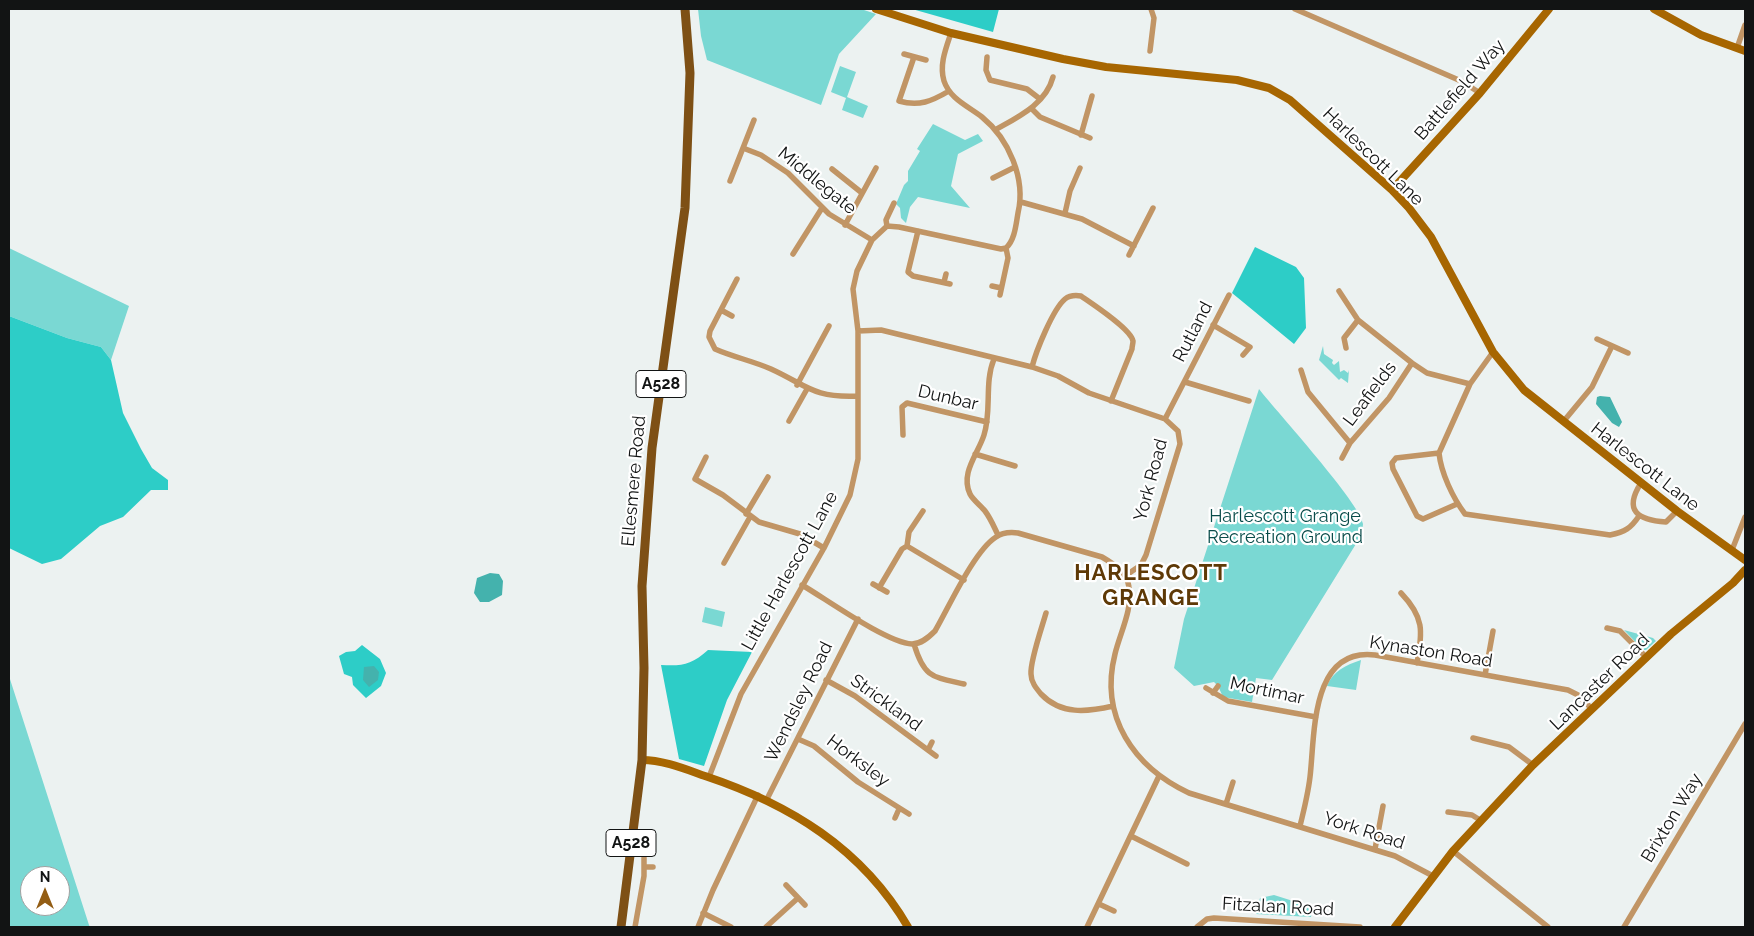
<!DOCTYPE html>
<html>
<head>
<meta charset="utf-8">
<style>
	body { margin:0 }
	#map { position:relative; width:1754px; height:936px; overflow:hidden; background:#ecf2f1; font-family:Raleway,sans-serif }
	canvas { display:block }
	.frame { position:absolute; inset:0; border:10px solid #121414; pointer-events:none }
	.north { position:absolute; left:20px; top:866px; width:50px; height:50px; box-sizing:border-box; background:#fff; border:1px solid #a0a1a1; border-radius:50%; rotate:0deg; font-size:14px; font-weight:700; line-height:20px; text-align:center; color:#121414 }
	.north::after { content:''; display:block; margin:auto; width:18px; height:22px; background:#935d14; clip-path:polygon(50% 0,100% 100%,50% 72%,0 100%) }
</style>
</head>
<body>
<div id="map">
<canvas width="1754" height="936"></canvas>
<div class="frame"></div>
<div class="north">N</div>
</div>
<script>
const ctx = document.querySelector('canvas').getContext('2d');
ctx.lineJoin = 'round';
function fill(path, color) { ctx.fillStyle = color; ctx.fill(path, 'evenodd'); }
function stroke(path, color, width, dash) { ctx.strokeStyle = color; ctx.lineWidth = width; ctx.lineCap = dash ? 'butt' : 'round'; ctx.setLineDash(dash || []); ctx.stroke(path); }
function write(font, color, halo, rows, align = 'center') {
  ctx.font = font + ' Raleway,sans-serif'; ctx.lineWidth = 4.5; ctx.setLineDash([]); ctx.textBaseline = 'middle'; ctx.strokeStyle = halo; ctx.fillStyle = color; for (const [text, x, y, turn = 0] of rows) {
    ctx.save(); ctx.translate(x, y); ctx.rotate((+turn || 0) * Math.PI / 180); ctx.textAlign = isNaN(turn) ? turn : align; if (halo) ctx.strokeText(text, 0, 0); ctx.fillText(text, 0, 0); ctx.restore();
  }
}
fill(new Path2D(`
	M 698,9 L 861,9 L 876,14 L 839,54 L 821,105 L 707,60 L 701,36 Z
	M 840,66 L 856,72 L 847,97 L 868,106 L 863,118 L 842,110 L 846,98 L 831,92 Z
	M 933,124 L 965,140 L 978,134 L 983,141 L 958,154 L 951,186 L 970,208 L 918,197 L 910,207 L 906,223 L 901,218 L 900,208 L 896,204 L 904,185 L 908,181 L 908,171 L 920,151 L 917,149 Z
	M 9,248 L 129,306 L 111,360 L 101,347 L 67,338 L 9,316 Z
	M 1323,346 L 1324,354 L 1333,360 L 1332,363 L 1334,365 L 1339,361 L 1340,372 L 1344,370 L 1348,373 L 1349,370 L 1348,383 L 1341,378 L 1339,380 L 1319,360 Z
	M 1259,389 C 1276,411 1361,504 1363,524 C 1363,528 1360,534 1359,539 L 1272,680 L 1256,678 L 1252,702 L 1223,697 L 1218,686 L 1214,682 L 1194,686 L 1174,668 L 1184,619 Z
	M 705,607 L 725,612 L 722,627 L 702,622 Z
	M 1624,630 L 1653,638 L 1656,641 L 1646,650 L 1643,650 Z
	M 1361,660 L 1356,690 L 1327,686 C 1333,671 1346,665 1361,660 Z
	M 9,676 L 89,925 L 90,927 L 9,927 ZM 30,876 L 60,876 L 60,906 L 30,906 Z
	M 1274,895 L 1312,907 L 1311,917 L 1256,914 L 1260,898 Z`), '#7ad8d3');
fill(new Path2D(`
	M 912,9 L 999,9 L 993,32 Z
	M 1255,247 L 1296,267 L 1304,278 L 1306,328 L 1294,344 L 1232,293 Z
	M 9,316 L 67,338 L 101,347 L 111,360 L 123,413 L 141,449 L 152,468 L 168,480 L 168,490 L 151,490 L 123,517 L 100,526 L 61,559 L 42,564 L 9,548 Z
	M 362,645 L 380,659 L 386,673 L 381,686 L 366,698 L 353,685 L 352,677 L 344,674 L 339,656 L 346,652 L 355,651 Z
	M 708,650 L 752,652 L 727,700 L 704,766 L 679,759 L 661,665 C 683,666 691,665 708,650 Z`), '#2dcdc7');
fill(new Path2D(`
	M 1600,396 L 1610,397 L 1622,422 L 1619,427 L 1612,423 L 1596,404 L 1597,397 Z
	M 490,573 L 499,574 L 503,581 L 502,595 L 489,602 L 480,602 L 474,593 L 477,578 Z
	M 374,666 L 379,672 L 378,680 L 369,687 L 363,680 L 364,667 Z`), '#44b2ad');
stroke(new Path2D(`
	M 1295,9 L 1461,81 L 1480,93
	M 951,33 C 946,48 939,65 944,81 C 950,99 968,106 982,117 C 1009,139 1026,179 1018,213 C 1016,224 1015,240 1006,248
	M 1737,48 L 1745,25
	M 1150,51 L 1154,18 L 1151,9
	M 904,54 L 926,60
	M 914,57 L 899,101 C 919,107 932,101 949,91
	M 987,57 L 986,70 L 990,80 L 1027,89 L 1040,99
	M 1031,108 L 1040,117 L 1090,138
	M 995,130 C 1018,117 1046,104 1053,77
	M 1081,135 L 1092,96
	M 743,148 L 761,155 L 788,173 L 829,214 L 872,240
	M 832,169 L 862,193
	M 993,178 L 1015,167
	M 730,181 L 754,120
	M 1021,202 L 1082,219 L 1134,246
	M 1065,213 L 1070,191 L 1080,168
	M 845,225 L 876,168
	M 887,226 L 899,227 L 1001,249 L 1006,248
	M 918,231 L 908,272 L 913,276 L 950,284
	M 793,254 L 822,208
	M 1129,255 L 1153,208
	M 737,279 L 710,331 L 709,337 L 715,349 C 733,357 753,361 771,369 C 808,386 813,398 858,396
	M 944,282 L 946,274
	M 992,286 L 1001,288
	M 1339,291 L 1358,320 L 1412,363 L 1427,373 L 1470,384
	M 1000,295 L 1008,258 L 1006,248
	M 721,310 L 732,316
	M 1213,325 L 1250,347 L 1243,355
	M 858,331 L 881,330 L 1032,367 L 1058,376 L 1089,393 L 1165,419 L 1178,431 L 1180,444 L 1146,555 L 1141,565 L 1125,576
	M 1597,339 L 1628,353
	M 1346,348 L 1344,338 L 1358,320
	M 1493,352 L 1470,384 L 1439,453 C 1441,473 1453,498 1465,514 L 1610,535 C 1625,532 1631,528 1639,516
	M 994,359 C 984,383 992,410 984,435 C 978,454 960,473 970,494 C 973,500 981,506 985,511 C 991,519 994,527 998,535
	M 1032,367 C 1036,351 1053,309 1065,299 C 1070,295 1075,295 1081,296 C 1091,303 1131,329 1133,341 C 1133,344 1132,346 1132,349 L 1111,401
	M 1301,370 L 1308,392 L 1350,443
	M 1185,382 L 1249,401
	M 797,385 L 829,326
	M 1165,419 L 1229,295
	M 789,421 L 807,389
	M 1563,422 L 1592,387 L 1612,346
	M 903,435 L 902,407 L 907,403 L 987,422
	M 1439,453 L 1396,458 L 1392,463 L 1393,469 L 1417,516 L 1423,519 L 1457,504
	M 975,454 L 1015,466
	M 706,457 L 695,479 L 723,495 L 759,522 L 800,534 L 824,548
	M 1342,458 L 1350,443 L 1389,398 L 1412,363
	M 1641,483 C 1623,511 1638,520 1666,522 L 1677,511
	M 746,514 L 768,477
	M 907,546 L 964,580
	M 1732,550 L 1745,517
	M 724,563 L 750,517
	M 873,584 L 887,592
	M 802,585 C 826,599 887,643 912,644 C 921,644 928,638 935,631 C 949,607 974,551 996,537 C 1003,532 1010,532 1018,533 L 1102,557 C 1114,564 1127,573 1129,587 C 1133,609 1120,633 1115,654 C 1099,717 1134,767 1189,793 L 1395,856 L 1433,876
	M 879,588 L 902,549 L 907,546 L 909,532 L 923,511
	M 1401,593 C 1424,617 1423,631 1417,663
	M 1046,613 C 1042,627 1030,661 1031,674 C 1031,682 1036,688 1041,694 C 1061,715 1087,712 1113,706
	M 1607,628 L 1620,631 L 1647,658
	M 914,644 C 924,678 933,677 964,684
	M 1485,675 L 1493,631
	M 826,680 L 855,696 L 936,756
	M 1206,688 L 1228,701 L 1316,717
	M 1213,693 L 1218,686
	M 1473,738 L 1509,747 L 1533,765
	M 798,739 L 814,746 L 858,782 L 909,814
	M 928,750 L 932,742
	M 709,777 L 741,694 L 824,548 L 850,495 L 858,459 L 858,331 L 853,289 L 857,271 L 872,240 L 887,226 L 886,220 L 894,203
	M 767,799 L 858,619
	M 1226,804 L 1233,782
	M 1448,812 L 1472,815 L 1480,820
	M 895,818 L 899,809
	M 1300,826 C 1304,810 1308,794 1310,777 C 1315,736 1310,647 1375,655 L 1568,690 L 1578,695 L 1592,709
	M 1131,836 L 1187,864
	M 1375,849 L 1383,806
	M 1453,851 L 1548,927
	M 645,867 L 653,867
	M 786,885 L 805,905
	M 1099,904 L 1114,911
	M 703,913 L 731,927
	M 635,927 L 644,876 L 644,858
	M 698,927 L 713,890 L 758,795
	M 766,927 L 798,898
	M 1087,927 L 1159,776
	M 1197,927 L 1207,919 L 1214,918 L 1360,927
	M 1624,927 L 1745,724`), '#c19565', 5.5);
stroke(new Path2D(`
	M 876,9 L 951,33 L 1063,59 L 1106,67 L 1237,80 L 1269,88 L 1290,100 L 1392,190 L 1409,208 L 1431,237 L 1493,352 L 1524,390 L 1677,511 L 1745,560
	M 1654,9 L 1701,35 L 1745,51
	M 1392,190 L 1480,93 L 1549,9
	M 642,760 C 663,760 685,769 705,776 C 789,804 862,848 908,927
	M 1395,927 L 1453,851 L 1533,765 L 1671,634 L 1733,583 L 1745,570`), '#a76601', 8);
stroke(new Path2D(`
	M 621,927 L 642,760 L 644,668 L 642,586 L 652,448 L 685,208 L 690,73 L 685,9`), '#7e5015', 9);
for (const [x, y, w] of [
	[661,384,50],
	[631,843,50]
]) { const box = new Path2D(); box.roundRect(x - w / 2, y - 13.5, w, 27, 4); ctx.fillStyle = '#fff'; ctx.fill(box); stroke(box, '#121414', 1); }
write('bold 16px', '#121414', null, [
	["A528",661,384],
	["A528",631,843]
]);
write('18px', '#121414', '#fff', [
	["Battlefield Way",1460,90,-49],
	["Harlescott Lane",1373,157,44],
	["Middlegate",817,181,39],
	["Rutland",1193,332,-63],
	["Leafields",1370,394,-53],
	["Dunbar",948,398,13],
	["Harlescott Lane",1645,467,38],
	["York Road",1151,480,-75],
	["Ellesmere Road",634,481,-85],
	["Little Harlescott Lane",790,571,-61],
	["Kynaston Road",1431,652,9],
	["Lancaster Road",1600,682,-44],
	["Mortimar",1267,691,12],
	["Wendsley Road",799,702,-64],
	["Strickland",886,703,36],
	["Horksley",858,761,37],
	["Brixton Way",1672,818,-59],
	["York Road",1364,831,18],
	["Fitzalan Road",1278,907,3]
]);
write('18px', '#094c4a', '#fff', [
	["Harlescott Grange",1285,517],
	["Recreation Ground",1285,538]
]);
ctx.letterSpacing = '1px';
write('bold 22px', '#5e3906', '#fff', [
	["HARLESCOTT",1151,573],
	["GRANGE",1151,598]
]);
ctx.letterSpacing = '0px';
</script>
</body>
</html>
